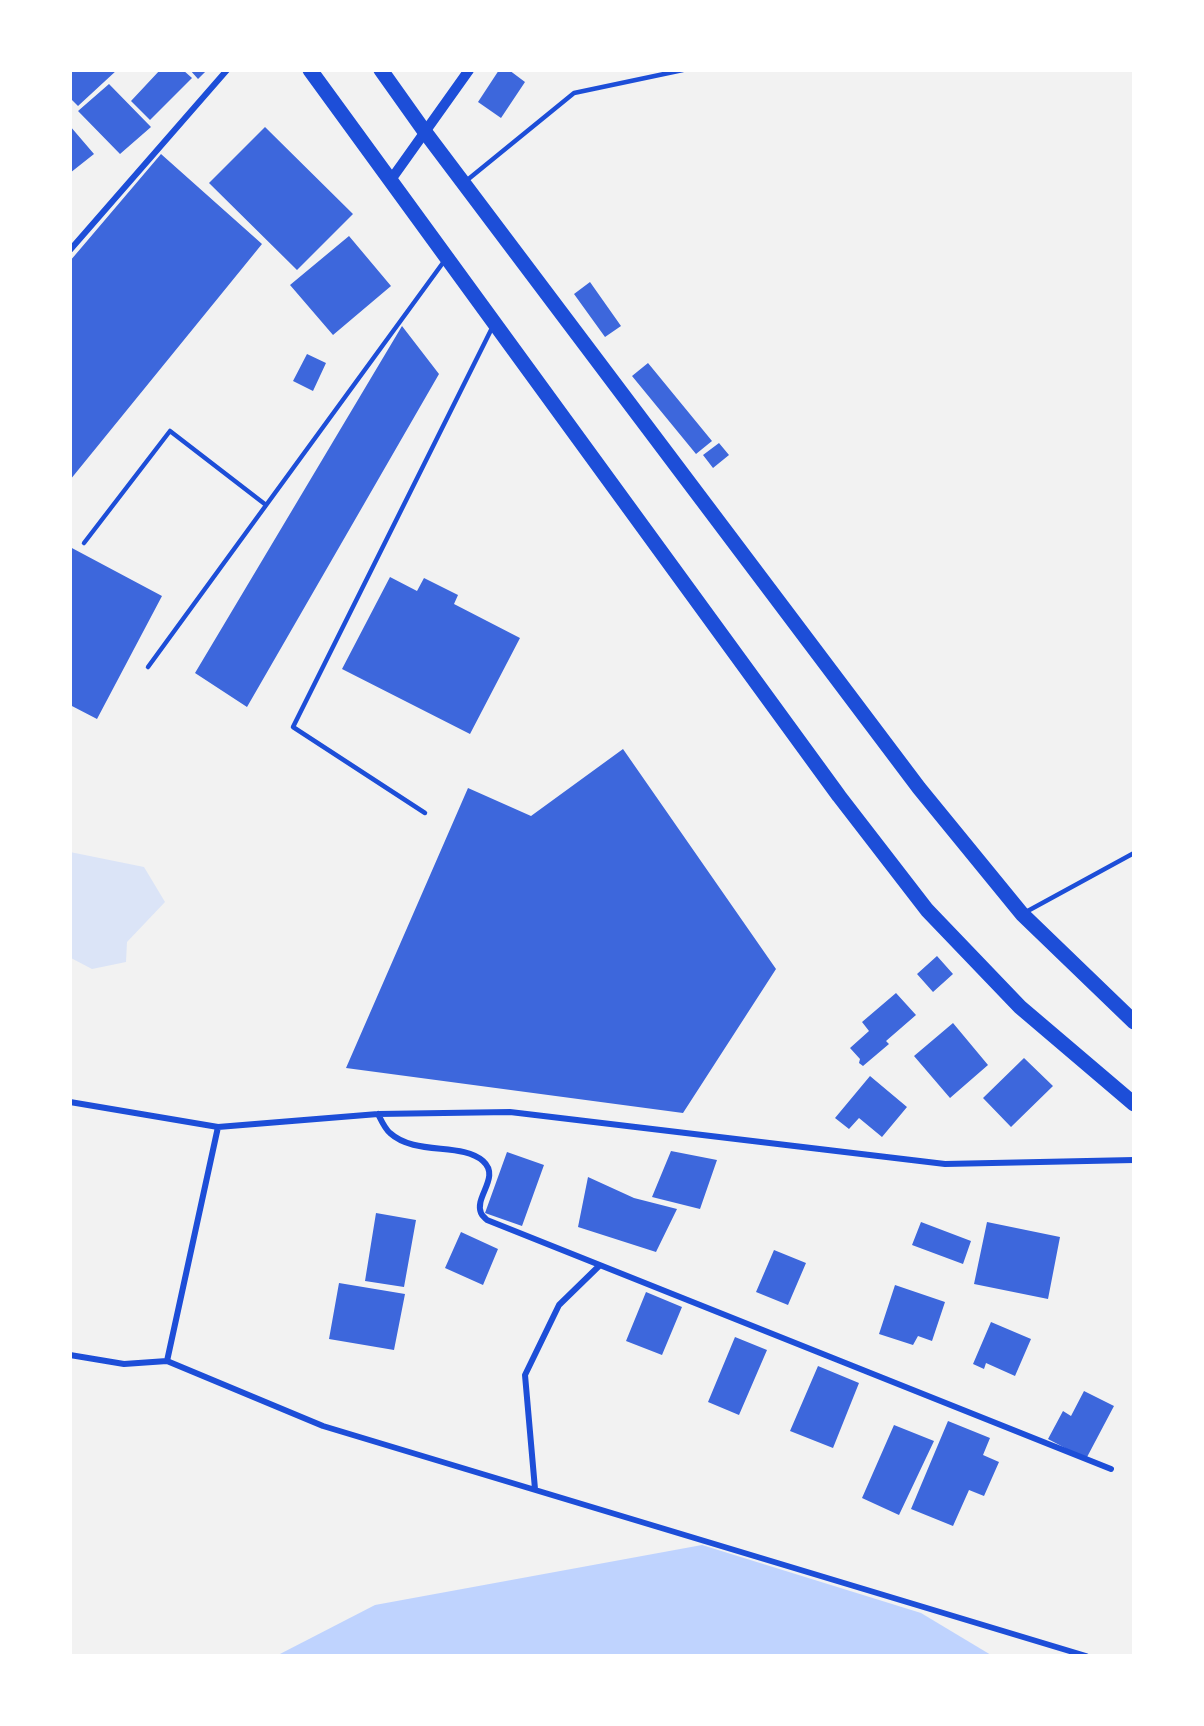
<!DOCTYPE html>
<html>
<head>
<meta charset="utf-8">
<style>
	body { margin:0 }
	#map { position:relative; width:1204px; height:1726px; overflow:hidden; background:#f2f2f2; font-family:Cabin,sans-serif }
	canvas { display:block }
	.frame { position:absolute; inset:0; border:72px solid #fff; pointer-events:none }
</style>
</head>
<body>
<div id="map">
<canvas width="1204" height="1726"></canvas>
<div class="frame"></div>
</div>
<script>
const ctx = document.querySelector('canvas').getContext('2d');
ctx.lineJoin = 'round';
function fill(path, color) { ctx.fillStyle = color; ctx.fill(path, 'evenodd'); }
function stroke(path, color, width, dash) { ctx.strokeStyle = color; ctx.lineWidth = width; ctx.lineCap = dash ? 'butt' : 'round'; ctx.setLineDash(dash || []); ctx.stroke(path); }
fill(new Path2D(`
	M 70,852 L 144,867 L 165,902 L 127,942 L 126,962 L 92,969 L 71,958 Z`), '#dbe4f7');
fill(new Path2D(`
	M 702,1545 L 921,1613 L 991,1655 L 278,1655 L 375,1605 Z`), '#bfd3fe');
fill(new Path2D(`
	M 70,70 L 117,70 L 78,106 L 70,98 Z
	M 160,70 L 183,70 L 192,78 L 150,120 L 131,101 Z
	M 190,70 L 207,70 L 198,79 Z
	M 499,70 L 509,70 L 525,82 L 501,118 L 478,102 Z
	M 109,84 L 151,127 L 120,154 L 78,111 Z
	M 70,126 L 94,154 L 70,173 Z
	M 265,127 L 353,214 L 297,270 L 209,183 Z
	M 161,154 L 262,244 L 70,480 L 70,261 Z
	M 349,236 L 391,286 L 333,335 L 290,285 Z
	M 590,282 L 621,326 L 605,337 L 574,294 Z
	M 402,326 L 439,374 L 247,707 L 195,673 Z
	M 307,354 L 326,363 L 313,391 L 293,381 Z
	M 648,363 L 712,441 L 696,454 L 632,376 Z
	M 719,443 L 729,455 L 713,468 L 703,455 Z
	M 70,547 L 162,596 L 97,719 L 70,705 Z
	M 390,577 L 417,591 L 424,578 L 458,595 L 454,604 L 520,638 L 470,734 L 342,669 Z
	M 623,749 L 776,969 L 683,1113 L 346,1068 L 468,788 L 531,816 Z
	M 937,956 L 953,974 L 933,992 L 917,974 Z
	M 896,993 L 916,1015 L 886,1041 L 889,1044 L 863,1066 L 859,1063 L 860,1059 L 850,1048 L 869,1031 L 862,1022 Z
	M 953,1023 L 988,1065 L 950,1098 L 914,1056 Z
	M 1024,1058 L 1053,1086 L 1011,1127 L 983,1098 Z
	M 870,1076 L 907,1107 L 882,1137 L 859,1118 L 849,1129 L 835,1118 Z
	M 671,1151 L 717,1160 L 700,1209 L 652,1197 Z
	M 507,1152 L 544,1165 L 522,1226 L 485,1213 Z
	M 588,1177 L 634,1198 L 677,1209 L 656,1252 L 578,1227 Z
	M 376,1213 L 416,1220 L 404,1287 L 365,1281 Z
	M 921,1222 L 971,1241 L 963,1264 L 912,1245 Z
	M 987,1222 L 1060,1237 L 1048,1299 L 974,1284 Z
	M 461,1232 L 498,1249 L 483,1285 L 445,1268 Z
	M 774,1250 L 806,1263 L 788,1305 L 756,1292 Z
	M 339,1283 L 405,1294 L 394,1350 L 329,1339 Z
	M 895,1285 L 945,1302 L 932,1341 L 918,1336 L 913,1345 L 879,1334 Z
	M 646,1292 L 682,1307 L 662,1355 L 626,1341 Z
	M 991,1322 L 1031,1339 L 1015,1376 L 986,1363 L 984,1369 L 973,1364 Z
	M 735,1337 L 767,1350 L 739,1415 L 708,1402 Z
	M 818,1366 L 859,1383 L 833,1448 L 790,1431 Z
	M 1084,1391 L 1114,1406 L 1086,1459 L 1048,1439 L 1063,1411 L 1071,1416 Z
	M 948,1421 L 990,1438 L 983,1455 L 999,1462 L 984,1496 L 969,1490 L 953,1526 L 911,1509 Z
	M 894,1425 L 934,1441 L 899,1515 L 862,1498 Z`), '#3d67dc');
stroke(new Path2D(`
	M 466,181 L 574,93 L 683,70
	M 84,543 L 170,431 L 266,505
	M 148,667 L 445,260
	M 425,813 L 293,727 L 493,326
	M 1024,913 L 1134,853`), '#1d4ed8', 4.5);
stroke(new Path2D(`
	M 70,250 L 227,70
	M 70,1102 L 218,1127 L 378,1114 L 510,1112 L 945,1164 L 1134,1160
	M 378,1114 C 381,1120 385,1129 390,1133 C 415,1156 462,1142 483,1161 C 501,1177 474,1197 481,1213 C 482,1216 485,1218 487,1220 L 1111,1469
	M 70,1355 L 124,1364 L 167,1361 L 323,1426 L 1086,1656
	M 167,1361 L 218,1127
	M 535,1489 L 525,1375 L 559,1305 L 599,1266`), '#1d4ed8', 6);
stroke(new Path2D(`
	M 390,181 L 469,70`), '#1d4ed8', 10);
stroke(new Path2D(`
	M 310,70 L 839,796 L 927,910 L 1020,1007 L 1134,1104
	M 381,70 L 425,132 L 919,788 L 1022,914 L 1134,1022`), '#1d4ed8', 15);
</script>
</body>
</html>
